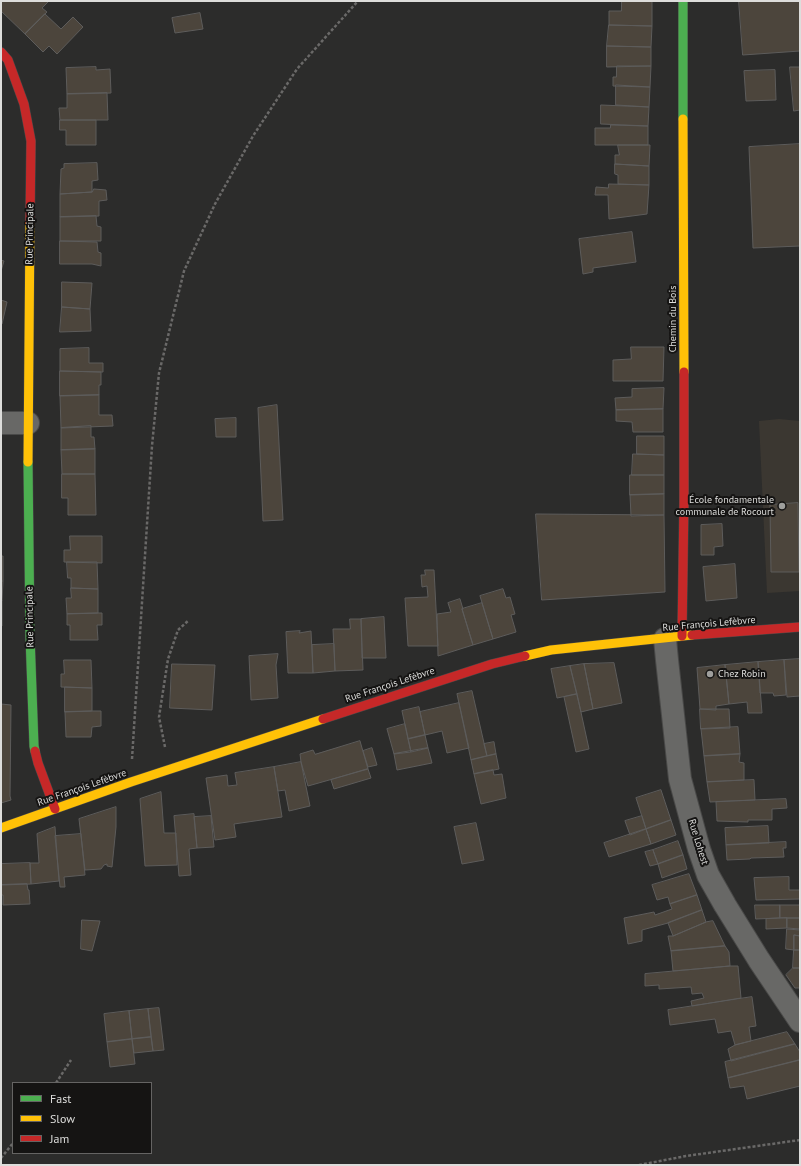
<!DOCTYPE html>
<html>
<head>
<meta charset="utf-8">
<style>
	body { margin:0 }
	#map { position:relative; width:801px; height:1166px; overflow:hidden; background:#2c2c2b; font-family:"PT Sans",sans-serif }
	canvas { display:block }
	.frame { position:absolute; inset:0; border:2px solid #dddddb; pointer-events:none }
	.legend { position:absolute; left:12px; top:1082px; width:140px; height:72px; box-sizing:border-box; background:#151413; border:1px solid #656463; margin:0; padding:5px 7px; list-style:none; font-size:12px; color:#dddddb }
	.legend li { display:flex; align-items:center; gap:8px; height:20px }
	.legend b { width:20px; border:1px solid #656463 }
</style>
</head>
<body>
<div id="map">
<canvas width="801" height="1166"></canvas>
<div class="frame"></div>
<ul class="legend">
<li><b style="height:5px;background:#4caf50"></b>Fast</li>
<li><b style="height:5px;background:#ffc107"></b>Slow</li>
<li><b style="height:5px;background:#c62828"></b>Jam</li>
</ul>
</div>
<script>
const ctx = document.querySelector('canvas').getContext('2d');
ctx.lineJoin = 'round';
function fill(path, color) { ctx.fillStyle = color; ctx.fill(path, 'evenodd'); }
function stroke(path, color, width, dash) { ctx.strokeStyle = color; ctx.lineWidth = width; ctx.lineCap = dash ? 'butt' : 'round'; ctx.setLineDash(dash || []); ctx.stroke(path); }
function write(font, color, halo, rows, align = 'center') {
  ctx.font = font + ' "PT Sans",sans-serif'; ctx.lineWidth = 4; ctx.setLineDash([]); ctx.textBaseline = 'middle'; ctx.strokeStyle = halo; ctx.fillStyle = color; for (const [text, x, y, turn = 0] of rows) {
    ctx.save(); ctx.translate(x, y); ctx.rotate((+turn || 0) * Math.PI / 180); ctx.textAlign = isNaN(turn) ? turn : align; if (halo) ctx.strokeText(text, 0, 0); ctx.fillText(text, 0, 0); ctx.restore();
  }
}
fill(new Path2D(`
	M 779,419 L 800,421 L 800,591 L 767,593 L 759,421 Z`), '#3b3731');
const building = new Path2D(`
	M 1,1 L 49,1 L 42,8 L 47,12 L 25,34 L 1,11 Z
	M 622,1 L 652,1 L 652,26 L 609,25 L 609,11 L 621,11 Z
	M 739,1 L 800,1 L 800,51 L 743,55 Z
	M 200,13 L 203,29 L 175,33 L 172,18 Z
	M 45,14 L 61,29 L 73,17 L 83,27 L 57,54 L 49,46 L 43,52 L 25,34 Z
	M 609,25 L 652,26 L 651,47 L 607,46 Z
	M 607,46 L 651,47 L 651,66 L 607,67 Z
	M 617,66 L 651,66 L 650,87 L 613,86 L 613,77 L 616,77 Z
	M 96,67 L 96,70 L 110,69 L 111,93 L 67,94 L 66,68 Z
	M 790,67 L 800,67 L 800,110 L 794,111 Z
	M 775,70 L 776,100 L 746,101 L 744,71 Z
	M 616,85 L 650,87 L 649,107 L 616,105 Z
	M 107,93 L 108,120 L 60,120 L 59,108 L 67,108 L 67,94 Z
	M 601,105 L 649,107 L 648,126 L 601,124 Z
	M 60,120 L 96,120 L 96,145 L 66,145 L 66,130 L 60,130 Z
	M 611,125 L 648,126 L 648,145 L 595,145 L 595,128 L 610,128 Z
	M 800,144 L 800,246 L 753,248 L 749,147 Z
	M 618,145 L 650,145 L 649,166 L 615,164 L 615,155 L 619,155 Z
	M 97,163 L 98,180 L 92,181 L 92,192 L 60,194 L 61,169 L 64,168 L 64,164 Z
	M 615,164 L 649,166 L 649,185 L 618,184 L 618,175 L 615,174 Z
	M 609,184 L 649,185 L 647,214 L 609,219 L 608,195 L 595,195 L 596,187 L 608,188 Z
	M 94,189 L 106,190 L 107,200 L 99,201 L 99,216 L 60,217 L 60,194 L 92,192 Z
	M 96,216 L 97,226 L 101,227 L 101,241 L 60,241 L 60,217 Z
	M 632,232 L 636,262 L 593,268 L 593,272 L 583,274 L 579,239 Z
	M 60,241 L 97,242 L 98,252 L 101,253 L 101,266 L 92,264 L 60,264 Z
	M 1,260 L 4,261 L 1,271 Z
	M 62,282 L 92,283 L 90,309 L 62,307 Z
	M 1,300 L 7,302 L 2,324 L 1,324 Z
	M 62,307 L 90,309 L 91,331 L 60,332 Z
	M 631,347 L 664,347 L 663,381 L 613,381 L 613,360 L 631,359 Z
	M 89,348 L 89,363 L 103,363 L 103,372 L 60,371 L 60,349 Z
	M 60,371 L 101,372 L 101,385 L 99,385 L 99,395 L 60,396 Z
	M 664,388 L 663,409 L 616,410 L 615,398 L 632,397 L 632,389 Z
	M 99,395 L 99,415 L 112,415 L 113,426 L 61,428 L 60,396 Z
	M 277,405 L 283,520 L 263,521 L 258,408 Z
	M 663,409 L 663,432 L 633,432 L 632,422 L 616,421 L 616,410 Z
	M 236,418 L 236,437 L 216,437 L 215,419 Z
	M 91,426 L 91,437 L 94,437 L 95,449 L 61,450 L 61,428 Z
	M 637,436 L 664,436 L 664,455 L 637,454 Z
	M 95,449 L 95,474 L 62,474 L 61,450 Z
	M 633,454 L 664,455 L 664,475 L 632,475 Z
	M 62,474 L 95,474 L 96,515 L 68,515 L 68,498 L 62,498 Z
	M 630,475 L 664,475 L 664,494 L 630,495 Z
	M 664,494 L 664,515 L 631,516 L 630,495 Z
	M 798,503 L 799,572 L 771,572 L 770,505 Z
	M 536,514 L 664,515 L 665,592 L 542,600 Z
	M 722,524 L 723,546 L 714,547 L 714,555 L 701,555 L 701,525 Z
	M 70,536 L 102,536 L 102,563 L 64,562 L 64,550 L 70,550 Z
	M 1,556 L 3,556 L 3,581 L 1,581 Z
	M 67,562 L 97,562 L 98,589 L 71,588 L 71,578 L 68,578 Z
	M 735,564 L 737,598 L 706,601 L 703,567 Z
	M 425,570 L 434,570 L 438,646 L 408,646 L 405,598 L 428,597 L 427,586 L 422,587 L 421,575 L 425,575 Z
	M 1,581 L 3,581 L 2,601 L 1,602 Z
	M 71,588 L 98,589 L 98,613 L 67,614 L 66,598 L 71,598 Z
	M 503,589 L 506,598 L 510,597 L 515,614 L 511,615 L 516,632 L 493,639 L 480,596 Z
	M 460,599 L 463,609 L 462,609 L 473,645 L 438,656 L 437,614 L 451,612 L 448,603 Z
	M 2,601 L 2,626 L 1,626 L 1,602 Z
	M 482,603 L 493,639 L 473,645 L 462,609 Z
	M 98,613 L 102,613 L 102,625 L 97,625 L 98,640 L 70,640 L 70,625 L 67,625 L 67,614 Z
	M 384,617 L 386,658 L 362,658 L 361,619 Z
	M 350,619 L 361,619 L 363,670 L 335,671 L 333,629 L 350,629 Z
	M 300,631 L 299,633 L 311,631 L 313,673 L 288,673 L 286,632 Z
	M 334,644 L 335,671 L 313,673 L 312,645 Z
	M 278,654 L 276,665 L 278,698 L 251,700 L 249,656 Z
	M 800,659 L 800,696 L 787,697 L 784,660 Z
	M 64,660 L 91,660 L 92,688 L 61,687 L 61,674 L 64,674 Z
	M 784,660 L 786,695 L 774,696 L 773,693 L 760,693 L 758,662 Z
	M 758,662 L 762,713 L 748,713 L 747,702 L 729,704 L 725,665 Z
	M 614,663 L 622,703 L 593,709 L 584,664 Z
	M 172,664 L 215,665 L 212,710 L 170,708 Z
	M 584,664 L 593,709 L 581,712 L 570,666 Z
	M 725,665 L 729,704 L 716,706 L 716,710 L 700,709 L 697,668 Z
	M 570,666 L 577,694 L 557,698 L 551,669 Z
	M 65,687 L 92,688 L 92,711 L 65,712 Z
	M 472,691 L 487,756 L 471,760 L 457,694 Z
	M 577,694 L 589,749 L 576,752 L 564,697 Z
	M 459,703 L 469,748 L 447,753 L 442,731 L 425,735 L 420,712 Z
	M 1,704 L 11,705 L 10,796 L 11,800 L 1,803 Z
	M 419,707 L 425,735 L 408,739 L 402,711 Z
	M 700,709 L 729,709 L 730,728 L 701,729 Z
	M 92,711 L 101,711 L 101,726 L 92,727 L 91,737 L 66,737 L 65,712 Z
	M 405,724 L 411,752 L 394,754 L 387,729 Z
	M 738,727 L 740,754 L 704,756 L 701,729 Z
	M 425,735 L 428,748 L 411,752 L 408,739 Z
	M 360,741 L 368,769 L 308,786 L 301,762 L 300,754 L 313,750 L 315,754 Z
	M 494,742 L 496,754 L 487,756 L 484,744 Z
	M 372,748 L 377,765 L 368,767 L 363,751 Z
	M 428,748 L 432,763 L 397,770 L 394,754 Z
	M 496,754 L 499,769 L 474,774 L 471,760 Z
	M 740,754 L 739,762 L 744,763 L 744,780 L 707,782 L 704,756 Z
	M 301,762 L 310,806 L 289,811 L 285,790 L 278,791 L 274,767 Z
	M 274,767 L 282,817 L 234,824 L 236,837 L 215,840 L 206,778 L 227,775 L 228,786 L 237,785 L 235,773 Z
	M 368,769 L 371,778 L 334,789 L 331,780 Z
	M 493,770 L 494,775 L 502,774 L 506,798 L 481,804 L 474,774 Z
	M 754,780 L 755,800 L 710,802 L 707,782 Z
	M 661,790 L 671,820 L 646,829 L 636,798 Z
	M 161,792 L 164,833 L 176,833 L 177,865 L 145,866 L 140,799 Z
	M 786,799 L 787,808 L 772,809 L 772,820 L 748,820 L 748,822 L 717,821 L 716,802 Z
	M 116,807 L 116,827 L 112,867 L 107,866 L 107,864 L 104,865 L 101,869 L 85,870 L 79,819 Z
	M 194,814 L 197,848 L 189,849 L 191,875 L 179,876 L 174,816 Z
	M 211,816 L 214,847 L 197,848 L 194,817 Z
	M 642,816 L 646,829 L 630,835 L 625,821 Z
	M 671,820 L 676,835 L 651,844 L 646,829 Z
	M 476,823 L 484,860 L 462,864 L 454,827 Z
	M 768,826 L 769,843 L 726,845 L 725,828 Z
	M 55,827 L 59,881 L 31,884 L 30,863 L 39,863 L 37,834 Z
	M 646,829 L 651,844 L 609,857 L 604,843 Z
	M 81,834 L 85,875 L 64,877 L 65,887 L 60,887 L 55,836 Z
	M 678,841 L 683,855 L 658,864 L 653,850 Z
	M 786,842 L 786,848 L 783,848 L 784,857 L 751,858 L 750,859 L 727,860 L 726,845 Z
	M 653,850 L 658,864 L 650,866 L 645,852 Z
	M 683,855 L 687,869 L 662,878 L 658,864 Z
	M 30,863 L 31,884 L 1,885 L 1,864 Z
	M 689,874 L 697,895 L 670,904 L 668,897 L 657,900 L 652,885 Z
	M 789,877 L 789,890 L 800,890 L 800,899 L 756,900 L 754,878 Z
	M 27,884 L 28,890 L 29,890 L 30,904 L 3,905 L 3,895 L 1,895 L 1,885 Z
	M 697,895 L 702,910 L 668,923 L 642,930 L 642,941 L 628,944 L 624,918 L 654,912 L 655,915 L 672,909 L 670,904 Z
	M 755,905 L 780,905 L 780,918 L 756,919 Z
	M 780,905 L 800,905 L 800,918 L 780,918 Z
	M 702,910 L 706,922 L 673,936 L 668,923 Z
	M 787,918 L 800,918 L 800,929 L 787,928 Z
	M 787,918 L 787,928 L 766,929 L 766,919 Z
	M 82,920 L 100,921 L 92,951 L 81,949 Z
	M 713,921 L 725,946 L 671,951 L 668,936 L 673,936 L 706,922 Z
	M 787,929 L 800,930 L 800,936 L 794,935 L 794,950 L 786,949 Z
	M 794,935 L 800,936 L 800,950 L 794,950 Z
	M 725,946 L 729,952 L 730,966 L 673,971 L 671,951 Z
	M 794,950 L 800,950 L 800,968 L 793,968 Z
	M 730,966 L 738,966 L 741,998 L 692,1006 L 691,1001 L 704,998 L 702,993 L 692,994 L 691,987 L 659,989 L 659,985 L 645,986 L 645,974 Z
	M 793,968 L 800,968 L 800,988 L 795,988 L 786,975 Z
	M 752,997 L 756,1026 L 749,1027 L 751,1041 L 735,1045 L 731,1031 L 718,1033 L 715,1019 L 670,1025 L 668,1010 Z
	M 159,1008 L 164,1050 L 153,1051 L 148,1009 Z
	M 148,1009 L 151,1037 L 132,1039 L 129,1011 Z
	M 129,1011 L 132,1039 L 107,1042 L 104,1014 Z
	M 787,1032 L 795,1044 L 731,1061 L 728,1049 L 735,1045 Z
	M 151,1037 L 153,1051 L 134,1053 L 132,1039 Z
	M 132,1039 L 135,1064 L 110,1067 L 107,1042 Z
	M 795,1044 L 800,1052 L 800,1060 L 728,1078 L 725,1062 Z
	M 800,1060 L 800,1086 L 747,1099 L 744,1086 L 730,1088 L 728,1078 Z`);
fill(building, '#4c453c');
stroke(building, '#5d5c5b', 1);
const street = new Path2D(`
	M 1,423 L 28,423
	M 665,639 L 667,660 L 680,779 L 699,849 L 708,875 L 725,905 L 759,960 L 800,1021`);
const fast = new Path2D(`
	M 683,1 L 683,119
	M 28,462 L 30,636 L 34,746 L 35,751`);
const slow = new Path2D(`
	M 683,119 L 684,372
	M 28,462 L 30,223
	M 525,656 L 551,650 L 692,635
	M 1,828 L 131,782 L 323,719`);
const jam = new Path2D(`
	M 1,52 L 8,60 L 24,104 L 31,141 L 30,223
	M 692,635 L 800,627
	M 682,636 L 684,500 L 684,372
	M 323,719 L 492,664 L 525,656
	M 35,751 L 38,763 L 55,809`);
stroke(street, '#494948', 24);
stroke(fast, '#494948', 10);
stroke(slow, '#494948', 10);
stroke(jam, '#494948', 10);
stroke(new Path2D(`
	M 165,747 L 159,717 L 168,659 L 178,630 L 189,620
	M 132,759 L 152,446 L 159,373 L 184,271 L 215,204 L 253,136 L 297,69 L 358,1
	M 56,1083 L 71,1060
	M 1,1158 L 13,1143
	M 639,1165 L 686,1156 L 800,1140`), '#6a6968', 2.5, [3, 2]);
stroke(street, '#686866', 22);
stroke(fast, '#4caf50', 9);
stroke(slow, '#ffc107', 9);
stroke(jam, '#c62828', 9);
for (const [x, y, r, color] of [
	[782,506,4,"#9f9f9d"],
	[710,674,4,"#9f9f9d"]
]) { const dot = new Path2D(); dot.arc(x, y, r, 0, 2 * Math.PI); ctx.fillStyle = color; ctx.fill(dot); stroke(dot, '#151413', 1.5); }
write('10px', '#dddddb', '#151413', [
	["Rue Principale",30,234,-89],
	["Chemin du Bois",673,319,-90],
	["Rue Principale",30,617,-91],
	["Rue François Lefèbvre",709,624,-5],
	["Rue François Lefèbvre",390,685,-18],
	["Rue François Lefèbvre",82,788,-19],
	["Rue Lohest",698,842,73]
]);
write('10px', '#dddddb', '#151413', [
	["École fondamentale",774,500],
	["communale de Rocourt",774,512],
	["Chez Robin",718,674,"left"]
], 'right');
</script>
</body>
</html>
